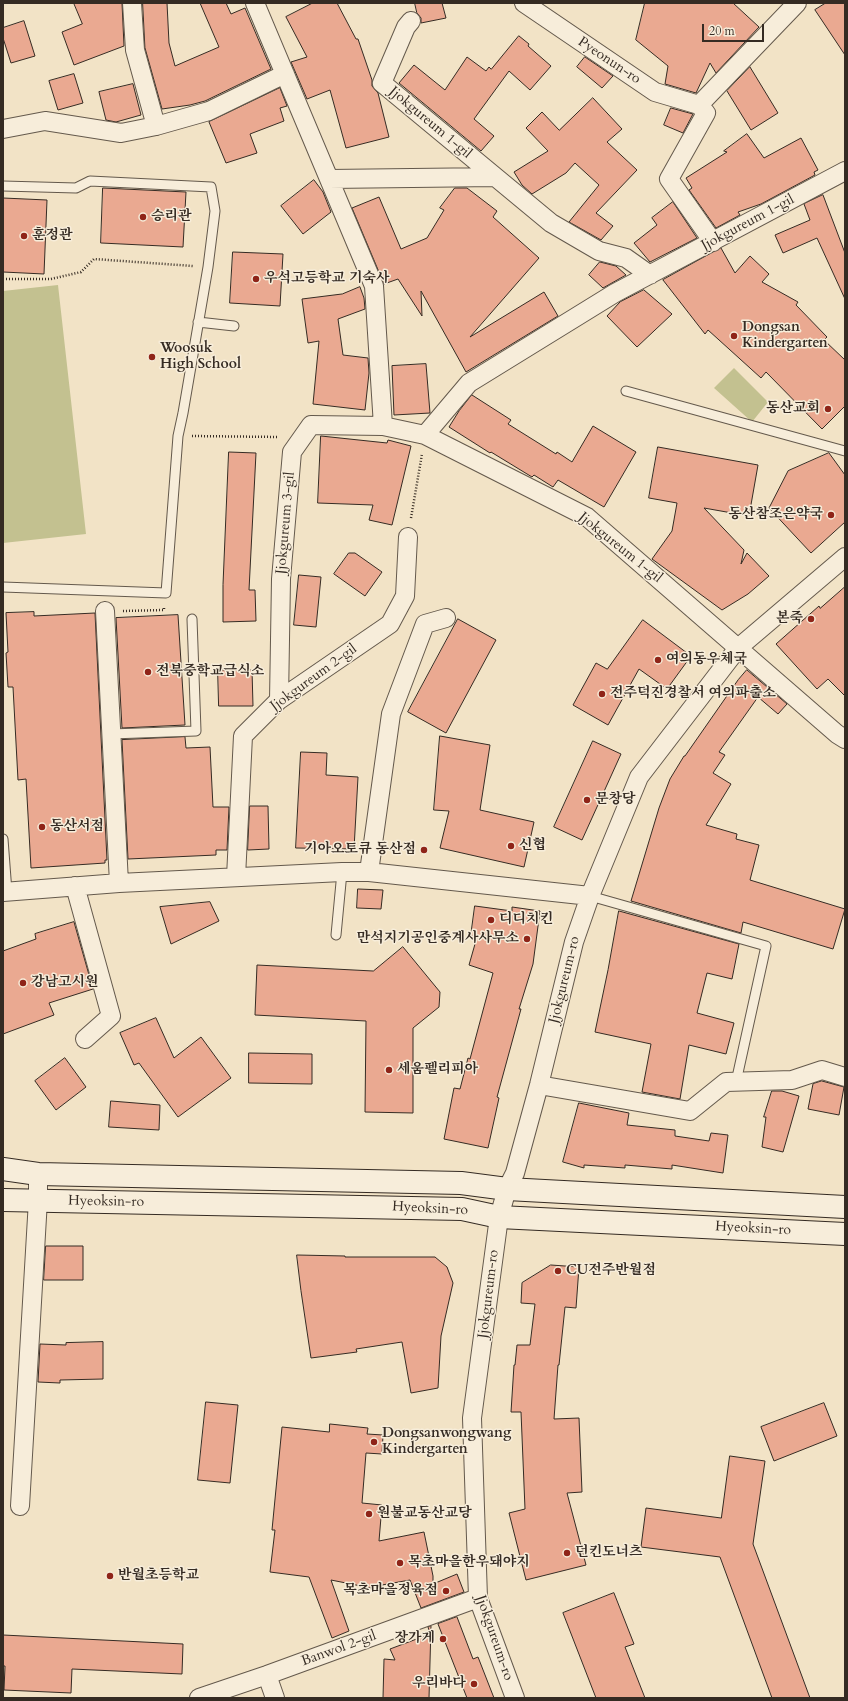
<!DOCTYPE html>
<html>
<head>
<meta charset="utf-8">
<style>
	body { margin:0 }
	#map { position:relative; width:848px; height:1701px; overflow:hidden; background:#f2e3c6; font-family:Cardo,serif }
	canvas { display:block }
	.frame { position:absolute; inset:0; border:4px solid #352b23; pointer-events:none }
	.scale { position:absolute; left:702px; top:24px; width:62px; height:18px; box-sizing:border-box; border:2px solid #352b23; border-top:0; padding-left:5px; font-size:12px; line-height:14px; white-space:nowrap; color:#352b23; -webkit-text-stroke:3px #f7edda; paint-order:stroke }
</style>
</head>
<body>
<div id="map">
<canvas width="848" height="1701"></canvas>
<div class="frame"></div>
<div class="scale">20 m</div>
</div>
<script>
const ctx = document.querySelector('canvas').getContext('2d');
ctx.lineJoin = 'round';
function fill(path, color) { ctx.fillStyle = color; ctx.fill(path, 'evenodd'); }
function stroke(path, color, width, dash) { ctx.strokeStyle = color; ctx.lineWidth = width; ctx.lineCap = dash ? 'butt' : 'round'; ctx.setLineDash(dash || []); ctx.stroke(path); }
function write(font, color, halo, rows, align = 'center') {
  ctx.font = font + ' Cardo,"Noto Serif KR",serif'; ctx.lineWidth = 3; ctx.setLineDash([]); ctx.textBaseline = 'middle'; ctx.strokeStyle = halo; ctx.fillStyle = color; for (const [text, x, y, turn = 0] of rows) {
    ctx.save(); ctx.translate(x, y); ctx.rotate((+turn || 0) * Math.PI / 180); ctx.textAlign = isNaN(turn) ? turn : align; if (halo) ctx.strokeText(text, 0, 0); ctx.fillText(text, 0, 0); ctx.restore();
  }
}
fill(new Path2D(`
	M 58,285 L 86,534 L 3,543 L 3,291 Z
	M 734,368 L 768,402 L 752,422 L 714,388 Z`), '#c3c190');
const building = new Path2D(`
	M 74,3 L 122,3 L 124,46 L 74,65 L 62,32 L 82,24 Z
	M 143,3 L 167,3 L 169,43 L 175,66 L 219,47 L 200,3 L 226,3 L 231,14 L 245,8 L 271,69 L 205,101 L 190,105 L 162,109 L 145,48 Z
	M 313,3 L 337,3 L 356,39 L 358,39 L 372,80 L 372,86 L 378,93 L 389,137 L 346,148 L 330,90 L 307,99 L 291,62 L 307,57 L 286,17 Z
	M 415,3 L 442,3 L 446,18 L 421,23 L 421,18 L 417,13 Z
	M 645,3 L 733,3 L 759,27 L 716,73 L 710,63 L 696,93 L 665,84 L 668,66 L 636,40 Z
	M 826,3 L 845,3 L 845,55 L 815,10 Z
	M 24,21 L 35,56 L 11,63 L 3,38 L 3,28 Z
	M 519,36 L 529,44 L 528,46 L 551,66 L 530,90 L 509,71 L 474,119 L 494,136 L 481,151 L 399,83 L 414,65 L 445,90 L 467,57 L 486,71 L 489,67 L 491,69 Z
	M 585,57 L 613,76 L 602,88 L 577,67 Z
	M 750,67 L 778,113 L 751,130 L 727,91 Z
	M 74,74 L 83,103 L 58,110 L 49,81 Z
	M 133,84 L 141,115 L 116,122 L 106,120 L 99,92 Z
	M 280,88 L 287,106 L 280,108 L 284,121 L 250,134 L 257,153 L 226,163 L 209,122 Z
	M 593,98 L 622,129 L 607,142 L 637,170 L 596,213 L 613,226 L 601,240 L 569,222 L 599,185 L 575,163 L 566,173 L 532,194 L 522,185 L 514,172 L 548,151 L 526,128 L 542,112 L 559,130 Z
	M 671,108 L 693,114 L 683,133 L 664,125 Z
	M 747,134 L 764,158 L 801,138 L 818,170 L 814,172 L 815,175 L 761,204 L 738,212 L 740,215 L 716,228 L 689,190 L 692,188 L 686,178 L 727,152 L 724,151 Z
	M 314,180 L 323,192 L 331,212 L 303,234 L 281,206 Z
	M 103,188 L 186,192 L 183,247 L 101,243 Z
	M 455,188 L 467,188 L 497,211 L 493,217 L 539,258 L 470,337 L 544,292 L 558,316 L 466,372 L 421,291 L 422,316 L 398,279 L 384,284 L 352,208 L 379,197 L 401,249 L 427,238 L 444,210 L 440,208 Z
	M 823,195 L 845,253 L 845,299 L 817,238 L 783,253 L 775,235 L 810,220 L 804,204 Z
	M 3,198 L 47,200 L 44,274 L 3,272 Z
	M 673,202 L 697,238 L 650,262 L 634,243 L 657,225 L 652,218 Z
	M 721,248 L 735,273 L 750,256 L 769,274 L 762,282 L 798,302 L 796,305 L 827,337 L 824,340 L 845,360 L 845,406 L 822,429 L 766,372 L 761,378 L 708,330 L 705,334 L 663,280 Z
	M 233,252 L 283,254 L 280,306 L 230,303 Z
	M 600,262 L 616,266 L 626,275 L 603,288 L 589,275 Z
	M 360,287 L 364,298 L 365,309 L 338,319 L 343,355 L 368,358 L 369,373 L 365,410 L 313,404 L 319,341 L 308,343 L 302,299 L 342,294 Z
	M 644,290 L 672,314 L 637,347 L 607,316 L 620,302 Z
	M 426,364 L 430,413 L 394,415 L 392,366 Z
	M 472,395 L 511,420 L 508,424 L 556,454 L 557,452 L 572,462 L 593,426 L 636,452 L 604,507 L 558,480 L 553,487 L 534,475 L 532,477 L 491,452 L 490,453 L 449,427 L 459,411 Z
	M 321,436 L 387,443 L 388,440 L 411,446 L 392,525 L 369,520 L 373,505 L 318,503 Z
	M 658,447 L 758,465 L 749,516 L 704,508 L 744,550 L 741,564 L 747,553 L 769,576 L 748,594 L 722,610 L 652,559 L 672,531 L 677,503 L 649,498 Z
	M 229,452 L 256,453 L 249,590 L 255,590 L 256,621 L 223,622 L 223,585 Z
	M 829,453 L 845,475 L 845,522 L 811,553 L 769,508 L 788,471 Z
	M 349,553 L 355,553 L 382,572 L 365,596 L 334,574 Z
	M 299,575 L 321,577 L 316,627 L 294,625 Z
	M 845,587 L 845,696 L 828,679 L 817,689 L 776,644 L 819,606 L 820,608 Z
	M 34,612 L 34,616 L 95,613 L 107,860 L 105,860 L 105,863 L 31,868 L 26,779 L 18,780 L 13,687 L 8,687 L 6,653 L 8,652 L 6,613 Z
	M 178,615 L 185,725 L 122,728 L 116,618 Z
	M 458,619 L 496,640 L 446,733 L 408,712 Z
	M 643,620 L 691,656 L 667,689 L 639,669 L 608,725 L 573,705 L 596,663 L 607,669 Z
	M 218,670 L 252,670 L 253,706 L 219,706 Z
	M 747,670 L 787,704 L 778,714 L 758,697 L 719,752 L 725,755 L 713,773 L 731,784 L 706,825 L 737,834 L 736,839 L 759,845 L 750,880 L 845,909 L 833,949 L 743,922 L 741,933 L 631,901 L 659,808 L 670,779 L 684,756 L 685,756 L 738,680 Z
	M 440,736 L 490,745 L 480,810 L 534,822 L 524,867 L 440,848 L 449,811 L 434,810 Z
	M 185,737 L 186,748 L 210,747 L 213,807 L 229,807 L 227,850 L 216,850 L 216,855 L 128,859 L 122,740 Z
	M 593,741 L 621,754 L 582,840 L 554,827 Z
	M 301,752 L 327,753 L 326,775 L 358,777 L 354,849 L 296,848 Z
	M 250,806 L 268,806 L 269,849 L 248,850 Z
	M 358,889 L 383,890 L 381,909 L 357,908 Z
	M 210,902 L 219,921 L 171,944 L 160,907 Z
	M 475,906 L 512,911 L 512,907 L 540,911 L 533,964 L 519,1009 L 521,1009 L 497,1097 L 499,1098 L 488,1148 L 444,1139 L 454,1088 L 460,1089 L 468,1058 L 470,1059 L 493,973 L 469,965 L 477,937 L 471,936 Z
	M 619,911 L 739,944 L 732,979 L 707,973 L 697,1013 L 734,1023 L 726,1054 L 689,1045 L 680,1099 L 642,1092 L 651,1044 L 595,1032 L 608,970 Z
	M 74,922 L 93,989 L 49,1003 L 54,1015 L 3,1034 L 3,951 L 36,939 L 35,934 Z
	M 403,947 L 440,992 L 439,1007 L 413,1028 L 413,1113 L 365,1112 L 366,1021 L 255,1015 L 257,965 L 373,971 Z
	M 156,1018 L 174,1058 L 201,1037 L 231,1078 L 178,1117 L 139,1063 L 134,1065 L 120,1033 Z
	M 249,1053 L 312,1054 L 312,1084 L 249,1083 Z
	M 65,1058 L 86,1087 L 56,1110 L 35,1081 Z
	M 822,1081 L 844,1087 L 839,1115 L 808,1109 L 813,1084 Z
	M 772,1091 L 782,1091 L 799,1096 L 783,1152 L 762,1147 L 766,1117 L 764,1117 Z
	M 111,1101 L 160,1105 L 159,1130 L 109,1127 Z
	M 579,1103 L 629,1113 L 627,1125 L 675,1130 L 675,1136 L 709,1141 L 711,1133 L 728,1135 L 723,1173 L 672,1165 L 672,1169 L 625,1165 L 625,1168 L 584,1165 L 584,1168 L 563,1162 Z
	M 46,1246 L 83,1246 L 83,1280 L 44,1280 Z
	M 297,1255 L 345,1256 L 345,1257 L 435,1257 L 447,1267 L 453,1283 L 441,1336 L 438,1388 L 411,1393 L 402,1342 L 356,1349 L 357,1352 L 311,1358 L 301,1291 Z
	M 551,1265 L 579,1267 L 576,1308 L 565,1307 L 559,1365 L 558,1365 L 554,1419 L 579,1418 L 582,1492 L 567,1493 L 586,1565 L 526,1580 L 509,1513 L 525,1509 L 521,1412 L 511,1412 L 514,1365 L 515,1365 L 517,1345 L 530,1345 L 535,1304 L 521,1303 L 522,1283 Z
	M 103,1342 L 103,1379 L 60,1380 L 60,1383 L 38,1382 L 40,1344 L 66,1345 L 66,1343 Z
	M 206,1402 L 238,1405 L 230,1483 L 198,1480 Z
	M 824,1403 L 837,1436 L 774,1461 L 761,1427 Z
	M 330,1424 L 368,1428 L 367,1434 L 383,1435 L 382,1454 L 366,1453 L 362,1503 L 382,1505 L 379,1541 L 424,1532 L 433,1576 L 433,1584 L 457,1574 L 464,1592 L 421,1608 L 410,1580 L 382,1585 L 381,1590 L 331,1580 L 349,1631 L 332,1638 L 309,1577 L 270,1572 L 275,1530 L 272,1530 L 282,1427 L 329,1432 Z
	M 730,1456 L 765,1461 L 753,1544 L 810,1698 L 772,1698 L 720,1557 L 641,1547 L 646,1508 L 721,1518 Z
	M 614,1593 L 634,1644 L 625,1647 L 645,1698 L 596,1698 L 563,1613 Z
	M 457,1617 L 473,1659 L 478,1657 L 494,1698 L 467,1698 L 438,1624 Z
	M 431,1626 L 429,1698 L 383,1698 L 384,1659 L 395,1660 L 390,1649 L 430,1634 L 428,1627 Z
	M 3,1635 L 183,1644 L 182,1674 L 72,1669 L 71,1693 L 4,1690 L 5,1666 L 3,1666 Z`);
fill(building, '#eaa991');
stroke(building, '#352b23', 1);
const lane = new Path2D(`
	M 3,186 L 76,188 L 90,181 L 211,187 L 215,211 L 208,267 L 183,413 L 178,436 L 166,593 L 3,587
	M 198,322 L 234,326
	M 626,391 L 845,451
	M 111,734 L 196,731 L 192,619
	M 3,839 L 7,892
	M 590,896 L 766,946 L 736,1082
	M 336,935 L 342,872`);
const street = new Path2D(`
	M 132,3 L 135,50 L 156,126
	M 255,3 L 374,286 L 383,426 L 425,435 L 587,517 L 837,734 L 845,739
	M 524,3 L 655,92 L 699,105 L 797,3
	M 411,21 L 406,27 L 382,83 L 551,223 L 599,251 L 626,258 L 650,275
	M 699,105 L 706,113 L 669,179 L 713,242
	M 3,129 L 45,121 L 121,133 L 156,126 L 209,111 L 285,74
	M 329,179 L 495,177
	M 425,435 L 469,383 L 615,293 L 845,171
	M 105,611 L 119,883
	M 279,700 L 281,579 L 292,452 L 311,425 L 383,426
	M 369,872 L 391,714 L 425,624 L 446,618
	M 236,877 L 243,736 L 279,700 L 390,624 L 405,596 L 408,537
	M 75,886 L 111,1016 L 85,1039
	M 3,892 L 119,883 L 342,872 L 369,872 L 590,896
	M 539,1085 L 690,1111 L 726,1082 L 792,1080 L 822,1070 L 845,1077
	M 20,1506 L 38,1200 L 38,1174
	M 267,1675 L 275,1698
	M 199,1698 L 267,1675 L 478,1598
	M 515,1698 L 478,1598 L 472,1418 L 499,1217 L 507,1189 L 515,1173 L 539,1085 L 574,942 L 590,896 L 639,777 L 738,648 L 845,557`);
const secondary = new Path2D(`
	M 3,1169 L 38,1174 L 461,1183 L 507,1189 L 845,1207
	M 3,1200 L 462,1209 L 499,1217 L 845,1234`);
stroke(lane, '#64594c', 11);
stroke(street, '#64594c', 20);
stroke(secondary, '#352b23', 24);
stroke(new Path2D(`
	M 3,279 L 51,279 L 81,272 L 94,259 L 193,266
	M 192,436 L 279,437
	M 411,518 L 422,454
	M 123,611 L 164,610 L 164,607`), '#352b23', 2.5, [1, 2]);
stroke(lane, '#f7edda', 9);
stroke(street, '#f7edda', 18);
stroke(secondary, '#f7edda', 22);
for (const [x, y, r, color] of [
	[143,217,4,"#8f2418"],
	[24,236,4,"#8f2418"],
	[256,279,4,"#8f2418"],
	[734,336,4,"#8f2418"],
	[152,357,4,"#8f2418"],
	[828,409,4,"#8f2418"],
	[831,515,4,"#8f2418"],
	[811,619,4,"#8f2418"],
	[658,660,4,"#8f2418"],
	[148,672,4,"#8f2418"],
	[602,694,4,"#8f2418"],
	[587,800,4,"#8f2418"],
	[42,827,4,"#8f2418"],
	[511,846,4,"#8f2418"],
	[424,850,4,"#8f2418"],
	[491,920,4,"#8f2418"],
	[527,939,4,"#8f2418"],
	[23,983,4,"#8f2418"],
	[389,1070,4,"#8f2418"],
	[558,1271,4,"#8f2418"],
	[374,1442,4,"#8f2418"],
	[369,1514,4,"#8f2418"],
	[567,1553,4,"#8f2418"],
	[400,1563,4,"#8f2418"],
	[110,1576,4,"#8f2418"],
	[446,1591,4,"#8f2418"],
	[443,1639,4,"#8f2418"],
	[474,1684,4,"#8f2418"]
]) { const dot = new Path2D(); dot.arc(x, y, r, 0, 2 * Math.PI); ctx.fillStyle = color; ctx.fill(dot); stroke(dot, '#f7edda', 1.5); }
write('14px', '#352b23', '#f7edda', [
	["Pyeonun-ro",609,61,34],
	["Jjokgureum 1-gil",430,123,40],
	["Jjokgureum 1-gil",748,223,-28],
	["Jjokgureum 3-gil",286,523,-85],
	["Jjokgureum 1-gil",620,548,39],
	["Jjokgureum 2-gil",314,678,-36],
	["Jjokgureum-ro",565,980,-76],
	["Hyeoksin-ro",106,1202,1],
	["Hyeoksin-ro",430,1209,3],
	["Hyeoksin-ro",753,1229,3],
	["Jjokgureum-ro",489,1294,-83],
	["Jjokgureum-ro",494,1638,71],
	["Banwol 2-gil",339,1649,-20]
]);
write('bold 14px', '#352b23', '#f7edda', [
	["승리관",151,217],
	["훈정관",32,236],
	["우석고등학교 기숙사",264,279],
	["Dongsan",742,328],
	["Kindergarten",742,344],
	["Woosuk",160,349],
	["High School",160,365],
	["동산교회",820,409,"right"],
	["동산참조은약국",823,515,"right"],
	["본죽",803,619,"right"],
	["여의동우체국",666,660],
	["전북중학교급식소",156,672],
	["전주덕진경찰서 여의파출소",610,694],
	["문창당",595,800],
	["동산서점",50,827],
	["신협",519,846],
	["기아오토큐 동산점",416,850,"right"],
	["디디치킨",499,920],
	["만석지기공인중계사사무소",519,939,"right"],
	["강남고시원",31,983],
	["세움펠리피아",397,1070],
	["CU전주반월점",566,1271],
	["Dongsanwongwang",382,1434],
	["Kindergarten",382,1450],
	["원불교동산교당",377,1514],
	["던킨도너츠",575,1553],
	["목초마을한우돼야지",408,1563],
	["반월초등학교",118,1576],
	["목초마을정육점",438,1591,"right"],
	["장가게",435,1639,"right"],
	["우리바다",466,1684,"right"]
], 'left');
</script>
</body>
</html>
